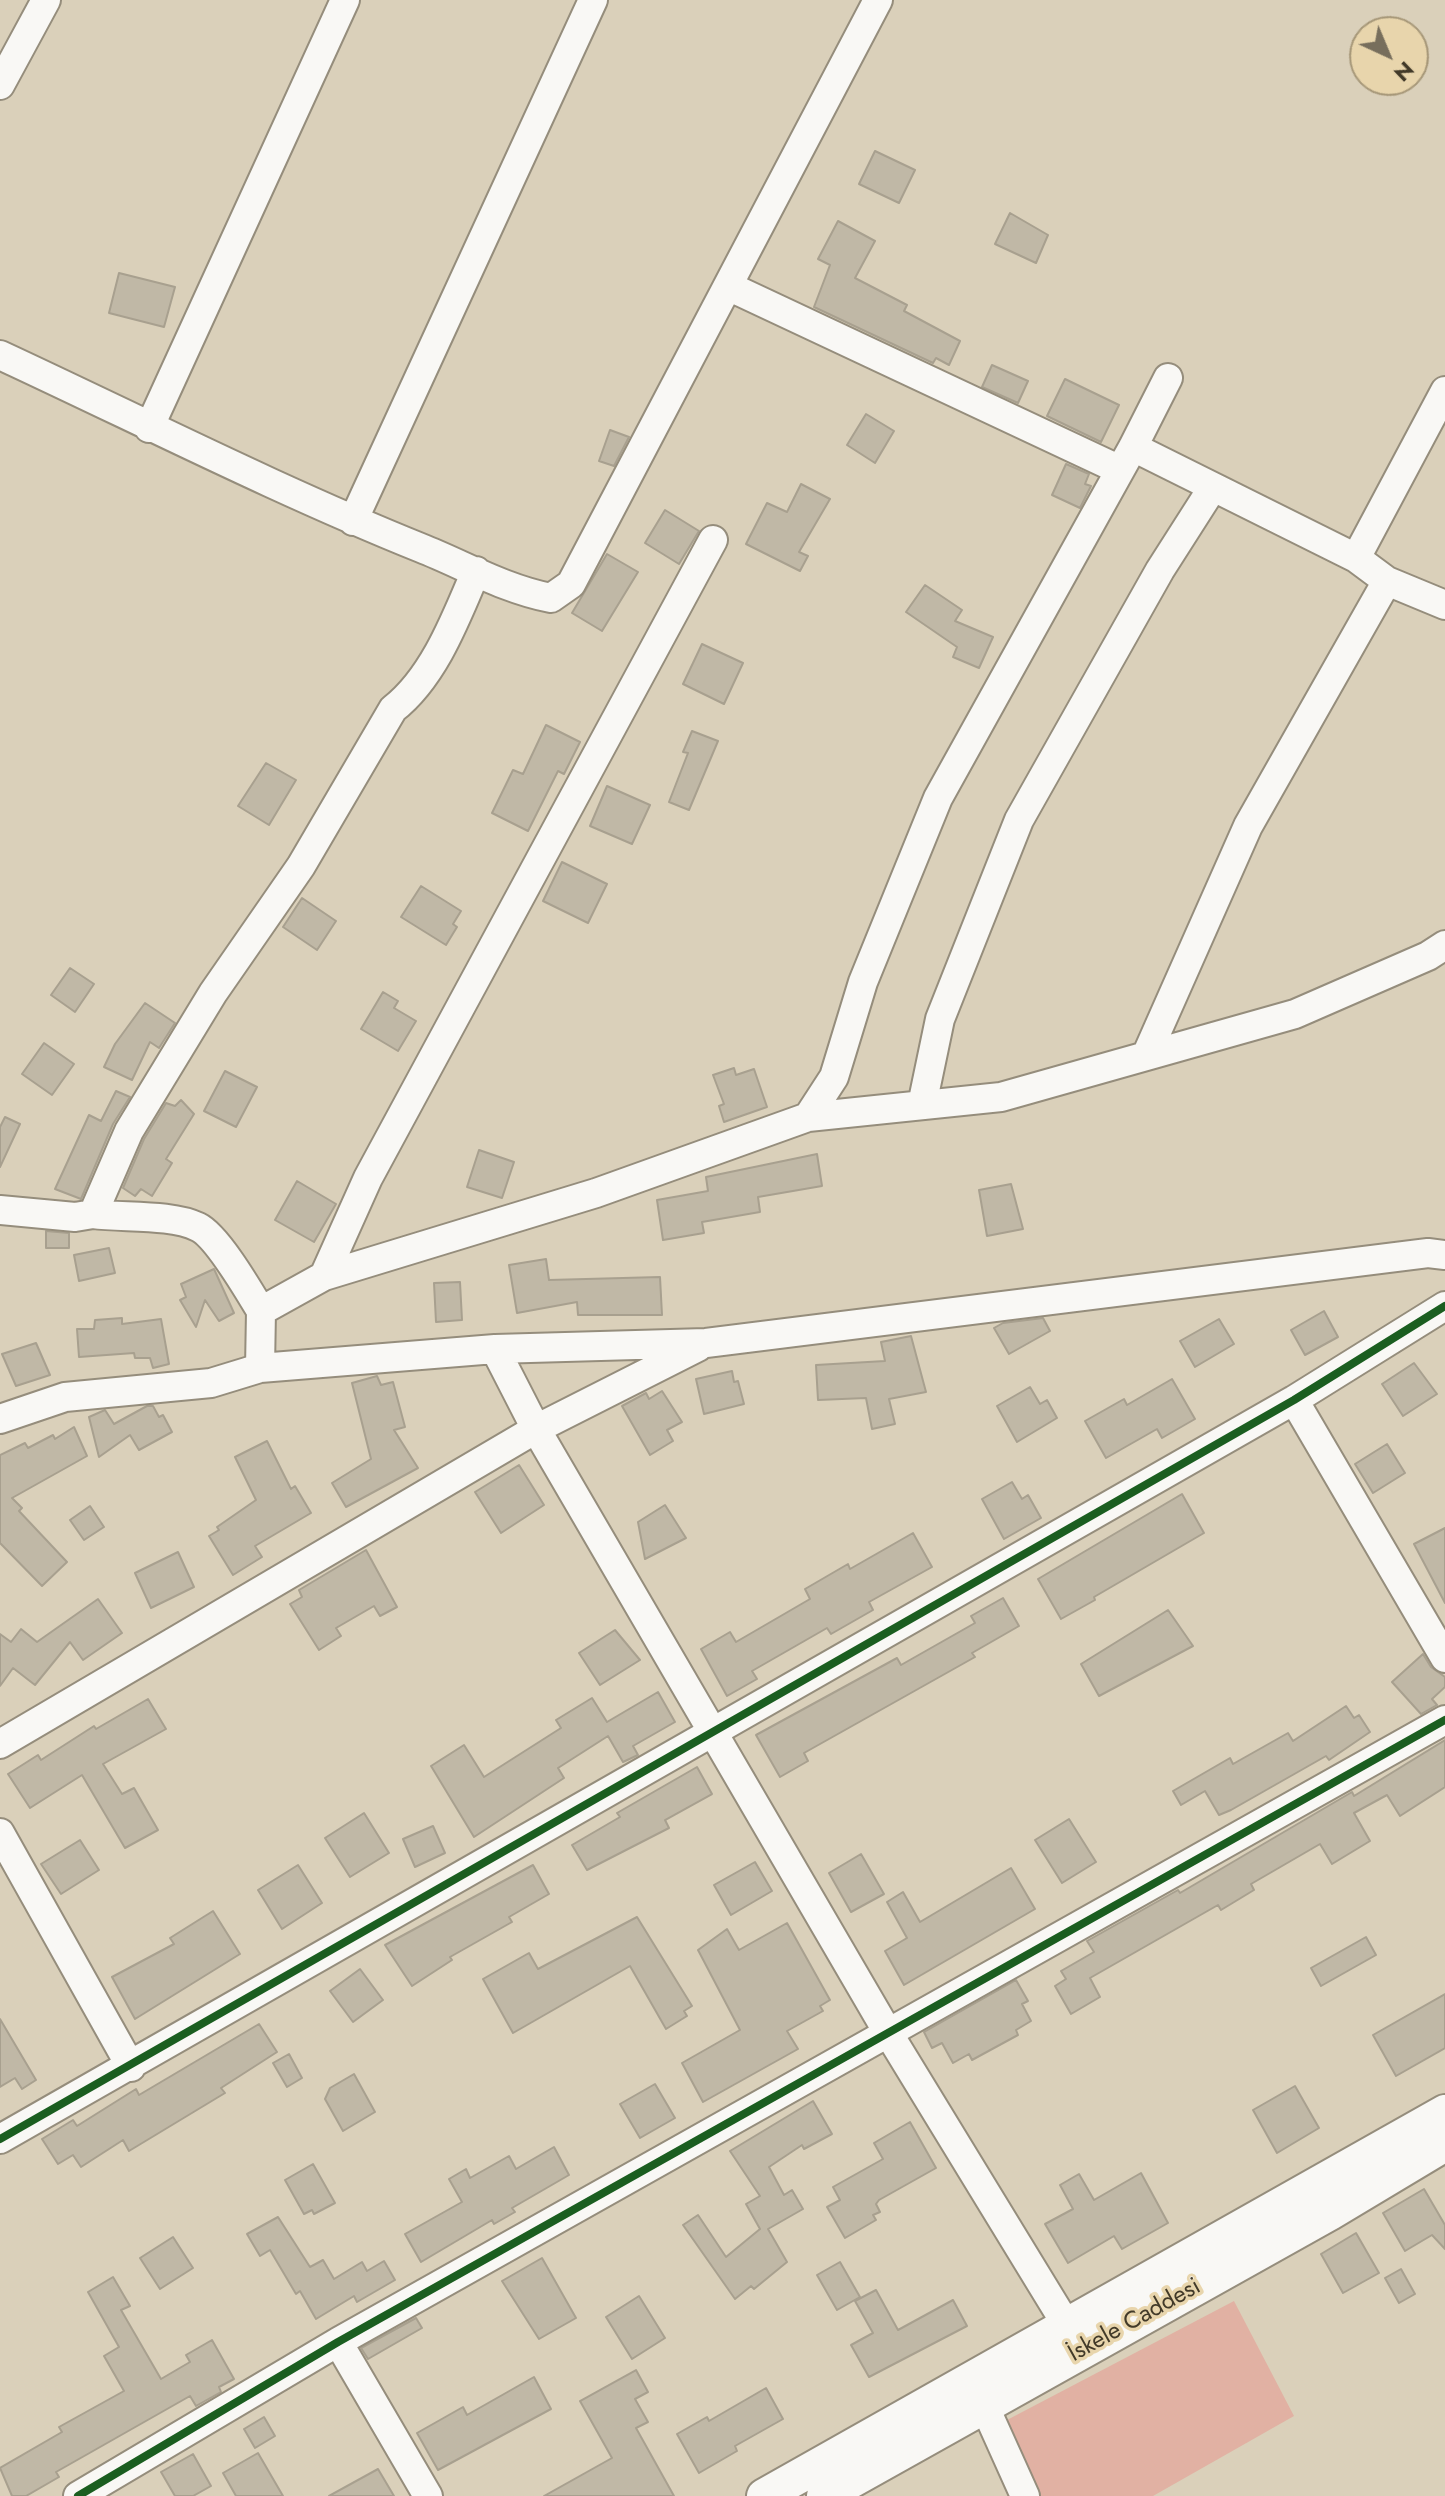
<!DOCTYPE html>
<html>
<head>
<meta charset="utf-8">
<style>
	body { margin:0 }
	#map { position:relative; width:1445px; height:2496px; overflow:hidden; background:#dad0ba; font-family:Jost,sans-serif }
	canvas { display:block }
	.north { position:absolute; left:1349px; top:16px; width:80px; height:80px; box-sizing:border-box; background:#e8d5ac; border:2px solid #a69778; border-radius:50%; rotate:136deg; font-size:22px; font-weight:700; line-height:32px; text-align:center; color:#423a29 }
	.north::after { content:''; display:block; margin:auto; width:28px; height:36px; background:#776e5c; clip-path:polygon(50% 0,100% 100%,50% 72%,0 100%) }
</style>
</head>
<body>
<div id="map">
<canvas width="1445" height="2496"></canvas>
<div class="north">N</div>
</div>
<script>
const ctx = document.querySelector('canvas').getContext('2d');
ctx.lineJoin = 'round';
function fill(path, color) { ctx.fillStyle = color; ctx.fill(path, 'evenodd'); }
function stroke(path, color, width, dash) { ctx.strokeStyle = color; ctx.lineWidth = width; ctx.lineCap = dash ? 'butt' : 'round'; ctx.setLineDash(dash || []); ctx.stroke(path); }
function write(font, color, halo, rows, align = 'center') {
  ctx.font = font + ' Jost,sans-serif'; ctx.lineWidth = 7; ctx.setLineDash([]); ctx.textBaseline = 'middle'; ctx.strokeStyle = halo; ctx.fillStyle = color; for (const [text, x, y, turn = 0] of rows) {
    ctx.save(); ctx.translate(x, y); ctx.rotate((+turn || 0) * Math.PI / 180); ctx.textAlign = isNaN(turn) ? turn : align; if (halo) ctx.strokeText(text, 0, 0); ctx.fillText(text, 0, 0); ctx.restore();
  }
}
fill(new Path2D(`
	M 1234,2301 L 1294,2416 L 1153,2496 L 1041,2496 L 1007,2420 Z`), '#e1b1a3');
const building = new Path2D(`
	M 875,151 L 915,170 L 899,203 L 859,184 Z
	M 1010,213 L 1048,235 L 1036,263 L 995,244 Z
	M 838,221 L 875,241 L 855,278 L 907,305 L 904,311 L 960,341 L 949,365 L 936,358 L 933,363 L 814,307 L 830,265 L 818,259 Z
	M 119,273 L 175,287 L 164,327 L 109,313 Z
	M 992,365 L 1028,381 L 1018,403 L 982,387 Z
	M 1065,379 L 1119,405 L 1101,442 L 1047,416 Z
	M 866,414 L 894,431 L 875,463 L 847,445 Z
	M 610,430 L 629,437 L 614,466 L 599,461 Z
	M 1066,464 L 1089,474 L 1085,484 L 1091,486 L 1080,508 L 1052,495 Z
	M 801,484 L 830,499 L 799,552 L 808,556 L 800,571 L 746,544 L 767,503 L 787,512 Z
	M 665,510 L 699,531 L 679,564 L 645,543 Z
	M 607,554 L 638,572 L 602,631 L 572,613 Z
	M 925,585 L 962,610 L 955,621 L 993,637 L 979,668 L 953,657 L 957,647 L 906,612 Z
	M 702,644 L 743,663 L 724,704 L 683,684 Z
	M 546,725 L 580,742 L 564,774 L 558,771 L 528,831 L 492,813 L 513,770 L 523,774 Z
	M 692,731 L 718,741 L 689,810 L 669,802 L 688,753 L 683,752 Z
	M 266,763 L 296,780 L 269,825 L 238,806 Z
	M 607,786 L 650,805 L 632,844 L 590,826 Z
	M 562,862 L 607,884 L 588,923 L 543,901 Z
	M 421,886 L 461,911 L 453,924 L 457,927 L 446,945 L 401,917 Z
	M 302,898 L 336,921 L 317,950 L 283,927 Z
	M 70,968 L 94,984 L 75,1012 L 51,995 Z
	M 383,992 L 398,1001 L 394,1008 L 416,1021 L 398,1051 L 361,1029 Z
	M 145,1003 L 175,1023 L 159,1048 L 150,1042 L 132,1080 L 104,1067 L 115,1044 Z
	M 44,1043 L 74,1064 L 52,1095 L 22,1074 Z
	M 734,1068 L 736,1075 L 754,1069 L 767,1107 L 724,1122 L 719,1106 L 724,1104 L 713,1075 Z
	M 225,1071 L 257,1087 L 236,1127 L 204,1111 Z
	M 116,1091 L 130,1097 L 113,1124 L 81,1199 L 55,1189 L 89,1115 L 101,1121 Z
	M 181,1100 L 194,1114 L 166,1159 L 172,1163 L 152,1196 L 141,1189 L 135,1196 L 123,1188 L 144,1139 L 166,1103 L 175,1106 Z
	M 5,1117 L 20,1124 L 0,1167 L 0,1127 Z
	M 479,1150 L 514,1162 L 502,1198 L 467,1187 Z
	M 817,1154 L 822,1186 L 758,1197 L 760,1212 L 702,1222 L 704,1233 L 663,1240 L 657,1200 L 708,1191 L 706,1177 Z
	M 297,1181 L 336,1204 L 314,1242 L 275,1220 Z
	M 1011,1184 L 1023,1229 L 987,1236 L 979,1190 Z
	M 46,1231 L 69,1233 L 69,1248 L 46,1248 Z
	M 109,1248 L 115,1273 L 79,1281 L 74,1255 Z
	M 546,1259 L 549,1280 L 660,1277 L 662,1315 L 578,1315 L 577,1302 L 517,1313 L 509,1265 Z
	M 214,1269 L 234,1313 L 219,1321 L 205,1300 L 196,1327 L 180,1300 L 186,1297 L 181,1284 Z
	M 460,1282 L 462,1320 L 436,1322 L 434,1283 Z
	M 1324,1311 L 1338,1337 L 1305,1355 L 1291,1330 Z
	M 122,1318 L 122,1324 L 161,1319 L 169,1364 L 153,1368 L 150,1358 L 135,1358 L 134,1353 L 79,1357 L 77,1329 L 94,1329 L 95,1320 Z
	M 1043,1318 L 1050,1331 L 1009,1354 L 994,1328 L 1003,1323 Z
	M 1219,1319 L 1234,1344 L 1195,1367 L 1180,1341 Z
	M 911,1336 L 926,1392 L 889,1399 L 895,1424 L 872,1429 L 866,1398 L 818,1400 L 816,1365 L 885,1361 L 881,1342 Z
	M 36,1343 L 50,1375 L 16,1386 L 2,1354 Z
	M 1414,1363 L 1437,1394 L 1403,1416 L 1382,1384 Z
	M 732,1371 L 734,1382 L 738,1381 L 744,1404 L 704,1414 L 696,1379 Z
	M 377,1376 L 381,1385 L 393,1382 L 405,1427 L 394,1430 L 418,1468 L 346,1507 L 332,1483 L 371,1459 L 352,1383 Z
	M 1172,1379 L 1195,1419 L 1162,1438 L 1157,1429 L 1106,1458 L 1085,1421 L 1124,1399 L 1127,1405 Z
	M 1030,1387 L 1040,1404 L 1047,1400 L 1057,1418 L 1017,1442 L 997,1406 Z
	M 662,1391 L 682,1422 L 667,1430 L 673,1441 L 650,1455 L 622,1406 L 646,1393 L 649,1399 Z
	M 147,1406 L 153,1406 L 159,1417 L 163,1415 L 172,1432 L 139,1450 L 130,1435 L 99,1457 L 89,1417 L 105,1410 L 114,1424 Z
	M 74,1427 L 87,1456 L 12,1498 L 22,1508 L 19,1511 L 67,1562 L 42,1586 L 0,1543 L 0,1455 L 25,1443 L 28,1448 L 53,1435 L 55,1439 Z
	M 267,1441 L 291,1489 L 295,1486 L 311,1513 L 255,1546 L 262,1557 L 233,1575 L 209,1536 L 219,1530 L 217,1527 L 256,1500 L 235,1457 Z
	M 1387,1444 L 1405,1473 L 1373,1493 L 1355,1464 Z
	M 519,1465 L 544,1505 L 501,1533 L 475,1492 Z
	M 1012,1482 L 1022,1499 L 1028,1495 L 1041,1518 L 1004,1539 L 982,1499 Z
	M 1182,1494 L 1204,1533 L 1094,1597 L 1095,1600 L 1061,1619 L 1038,1579 Z
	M 665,1505 L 686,1538 L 645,1559 L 638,1522 Z
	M 90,1506 L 104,1527 L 84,1540 L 70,1520 Z
	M 1445,1528 L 1445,1603 L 1414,1544 Z
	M 913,1533 L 932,1567 L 869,1602 L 873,1610 L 831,1634 L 827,1628 L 752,1671 L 757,1679 L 727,1696 L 701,1649 L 730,1632 L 736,1642 L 810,1599 L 805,1589 L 848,1564 L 850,1569 Z
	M 366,1550 L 397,1607 L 380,1616 L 374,1606 L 336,1628 L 341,1636 L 319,1650 L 290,1604 L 302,1597 L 299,1590 Z
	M 178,1552 L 194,1587 L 151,1608 L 135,1573 Z
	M 1003,1598 L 1019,1626 L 972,1653 L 975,1657 L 804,1753 L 808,1761 L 780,1777 L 756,1735 L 897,1658 L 901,1665 L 975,1623 L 971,1616 Z
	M 98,1599 L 122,1633 L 83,1660 L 70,1642 L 35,1685 L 13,1668 L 0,1686 L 0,1634 L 11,1642 L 21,1629 L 37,1642 Z
	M 1168,1610 L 1193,1646 L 1099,1696 L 1081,1664 Z
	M 615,1630 L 640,1660 L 600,1685 L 579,1653 Z
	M 1423,1654 L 1431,1667 L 1445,1677 L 1445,1687 L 1432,1699 L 1437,1705 L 1421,1714 L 1392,1682 Z
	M 658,1692 L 675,1722 L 633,1746 L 638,1755 L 623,1762 L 608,1736 L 558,1768 L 564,1778 L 474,1837 L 431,1766 L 464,1745 L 484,1777 L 561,1728 L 556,1720 L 592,1698 L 607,1722 Z
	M 148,1699 L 166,1729 L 103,1764 L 122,1794 L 134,1788 L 158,1830 L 125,1848 L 82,1775 L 30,1808 L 8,1774 L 38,1755 L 41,1760 L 94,1726 L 96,1729 Z
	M 1346,1706 L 1354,1718 L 1359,1715 L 1370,1732 L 1329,1760 L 1326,1756 L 1231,1810 L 1219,1815 L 1205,1791 L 1181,1805 L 1173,1791 L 1230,1758 L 1233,1764 L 1288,1733 L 1293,1741 Z
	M 1445,1740 L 1445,1787 L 1400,1816 L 1387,1795 L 1354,1813 L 1370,1841 L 1332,1864 L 1320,1844 L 1251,1884 L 1254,1890 L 1221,1910 L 1218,1905 L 1090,1978 L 1100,1997 L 1071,2014 L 1055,1986 L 1066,1979 L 1061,1971 L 1094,1952 L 1087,1941 L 1178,1890 L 1180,1893 L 1352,1792 L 1354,1796 Z
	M 697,1767 L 712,1794 L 665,1820 L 669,1828 L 587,1870 L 572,1845 L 620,1817 L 617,1813 Z
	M 364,1813 L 389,1853 L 350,1877 L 325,1838 Z
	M 1069,1819 L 1096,1862 L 1062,1883 L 1035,1840 Z
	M 433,1826 L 445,1853 L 415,1867 L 403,1839 Z
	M 80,1840 L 99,1870 L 61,1894 L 41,1864 Z
	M 861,1854 L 884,1894 L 851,1912 L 829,1873 Z
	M 755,1862 L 772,1891 L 731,1915 L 714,1885 Z
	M 298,1865 L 322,1903 L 282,1929 L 258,1890 Z
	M 533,1865 L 549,1894 L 509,1917 L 512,1922 L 450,1957 L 452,1960 L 412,1986 L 385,1945 Z
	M 1011,1868 L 1035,1909 L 904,1985 L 885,1951 L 907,1938 L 887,1902 L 903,1892 L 920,1922 Z
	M 213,1911 L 240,1954 L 135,2019 L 112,1977 L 174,1944 L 170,1938 Z
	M 637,1917 L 692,2006 L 684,2011 L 687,2016 L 666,2029 L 630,1966 L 513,2033 L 483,1979 L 529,1953 L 538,1969 Z
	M 787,1923 L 830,2000 L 820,2006 L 823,2011 L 787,2031 L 798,2049 L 703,2102 L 682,2063 L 740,2030 L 698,1950 L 727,1929 L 739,1950 Z
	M 1366,1937 L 1376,1955 L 1321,1986 L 1311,1968 Z
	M 360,1969 L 383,2000 L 353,2022 L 330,1991 Z
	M 1016,1980 L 1028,2001 L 1022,2004 L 1031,2021 L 1016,2030 L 1018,2035 L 972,2060 L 969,2054 L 953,2063 L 942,2043 L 932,2048 L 924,2032 Z
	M 1445,1994 L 1445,2048 L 1396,2076 L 1373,2035 Z
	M 0,2019 L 36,2080 L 22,2089 L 15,2078 L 0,2087 Z
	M 259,2024 L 277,2052 L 221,2088 L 225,2093 L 129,2151 L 123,2140 L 81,2167 L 73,2155 L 58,2164 L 42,2139 L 73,2120 L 77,2126 L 136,2089 L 139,2095 Z
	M 289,2054 L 302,2078 L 287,2087 L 273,2063 Z
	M 354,2074 L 375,2112 L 343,2131 L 325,2099 L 330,2088 Z
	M 655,2084 L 675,2118 L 640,2138 L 620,2104 Z
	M 1295,2086 L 1319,2128 L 1277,2153 L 1253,2110 Z
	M 813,2101 L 832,2134 L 804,2149 L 802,2145 L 769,2167 L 784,2195 L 792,2190 L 803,2209 L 768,2229 L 787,2262 L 754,2289 L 751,2286 L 735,2299 L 683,2225 L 698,2215 L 726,2257 L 760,2229 L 746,2204 L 760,2196 L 730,2151 Z
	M 910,2122 L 936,2168 L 879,2200 L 876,2204 L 880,2212 L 873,2215 L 876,2220 L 845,2238 L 827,2207 L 840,2200 L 833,2187 L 883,2159 L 874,2143 Z
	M 554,2147 L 569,2175 L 512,2208 L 515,2212 L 494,2224 L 492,2220 L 421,2262 L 405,2234 L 462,2202 L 449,2179 L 466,2169 L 470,2178 L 509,2156 L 516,2169 Z
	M 313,2164 L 335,2203 L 314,2214 L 312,2210 L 304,2214 L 285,2180 Z
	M 1141,2173 L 1168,2223 L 1122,2249 L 1114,2236 L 1068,2263 L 1045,2224 L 1073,2209 L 1060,2185 L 1079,2174 L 1094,2200 Z
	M 1424,2189 L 1445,2225 L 1445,2249 L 1432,2235 L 1405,2251 L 1383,2213 Z
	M 278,2217 L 310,2267 L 323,2260 L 334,2279 L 362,2262 L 367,2271 L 384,2261 L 395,2280 L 357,2302 L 354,2296 L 316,2319 L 300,2291 L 296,2294 L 270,2250 L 260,2256 L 247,2234 Z
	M 1356,2233 L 1379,2273 L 1343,2293 L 1321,2254 Z
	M 173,2237 L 193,2268 L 160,2289 L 140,2258 Z
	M 542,2258 L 576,2318 L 539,2339 L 502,2281 Z
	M 840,2262 L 860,2297 L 837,2310 L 817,2275 Z
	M 1401,2269 L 1415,2294 L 1399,2303 L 1385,2278 Z
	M 113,2277 L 130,2306 L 121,2310 L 161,2379 L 190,2362 L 186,2355 L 212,2340 L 234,2379 L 219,2387 L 221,2392 L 196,2406 L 190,2396 L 56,2472 L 59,2477 L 26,2496 L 12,2496 L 0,2468 L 62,2432 L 59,2427 L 124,2391 L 104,2356 L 119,2347 L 88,2292 Z
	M 876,2290 L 898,2330 L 953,2300 L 967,2326 L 869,2377 L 851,2345 L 873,2333 L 855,2301 Z
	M 639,2296 L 665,2338 L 632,2359 L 606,2317 Z
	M 416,2318 L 422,2328 L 368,2359 L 361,2348 Z
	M 636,2370 L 648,2392 L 635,2399 L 648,2422 L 636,2428 L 674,2496 L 544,2496 L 612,2458 L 580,2401 Z
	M 534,2377 L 551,2409 L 438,2470 L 417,2433 L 463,2407 L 467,2415 Z
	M 766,2388 L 783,2419 L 735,2446 L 737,2451 L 699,2473 L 677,2434 L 707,2417 L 709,2421 Z
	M 264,2417 L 275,2436 L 255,2448 L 244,2429 Z
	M 258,2453 L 283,2496 L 236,2496 L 223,2473 Z
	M 193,2454 L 211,2486 L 193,2496 L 175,2496 L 161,2472 Z
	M 378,2469 L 394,2496 L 329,2496 Z`);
fill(building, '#c0b8a6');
stroke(building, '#a8a08f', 2);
const minor = new Path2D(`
	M 0,85 L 46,0
	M 728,286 L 1118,469
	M 0,355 C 140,420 277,490 421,548 C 464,565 504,589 551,598 L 571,584 L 878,0
	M 149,428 L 345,0
	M 1133,447 L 1356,558 L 1387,581 L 1445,605
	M 353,521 L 593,0
	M 1356,558 L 1445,391
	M 1146,1056 L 1248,826 L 1387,581
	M 922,1105 L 940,1019 L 1019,820 L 1160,570 L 1213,487
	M 808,1117 L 1001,1097 L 1295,1014 L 1428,956 L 1445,945
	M 0,1210 L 75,1217 L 93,1214
	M 324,1276 L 368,1178 L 713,540
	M 261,1311 C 249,1291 217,1236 198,1227 C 171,1214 124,1218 93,1214 L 129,1131 L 213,993 L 301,866 L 393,709 C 434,677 456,618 476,571
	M 495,1349 L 536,1429 L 887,2031 L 1077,2342
	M 260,1368 L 261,1311 L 324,1276 L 596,1193 L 808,1117 L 834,1077 L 863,982 L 938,798 L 1133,447 L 1168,378
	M 1294,1400 L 1445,1658
	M 0,1419 L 65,1397 L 211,1383 L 260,1368 L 495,1349 L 706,1343 L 1428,1253 L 1445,1255
	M 0,1744 L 536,1429 L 698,1347
	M 0,1833 L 131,2067
	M 0,2139 L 1294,1400 L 1445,1306
	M 338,2342 L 428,2496
	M 984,2405 L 1025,2496
	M 78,2496 L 338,2342 L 1445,1720`);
const major = new Path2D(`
	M 764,2496 L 1445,2112
	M 824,2496 L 1330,2213 L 1445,2144`);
stroke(minor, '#958d7c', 32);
stroke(major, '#958d7c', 38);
stroke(minor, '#f9f8f5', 28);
stroke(major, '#f9f8f5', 34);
stroke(new Path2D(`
	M 0,2139 L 1294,1400 L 1445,1306
	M 78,2496 L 338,2342 L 1445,1720`), '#1b5e20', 8);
write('24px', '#423a29', '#e8d5ac', [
	["İskele Caddesi",1135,2321,-29]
]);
</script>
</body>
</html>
